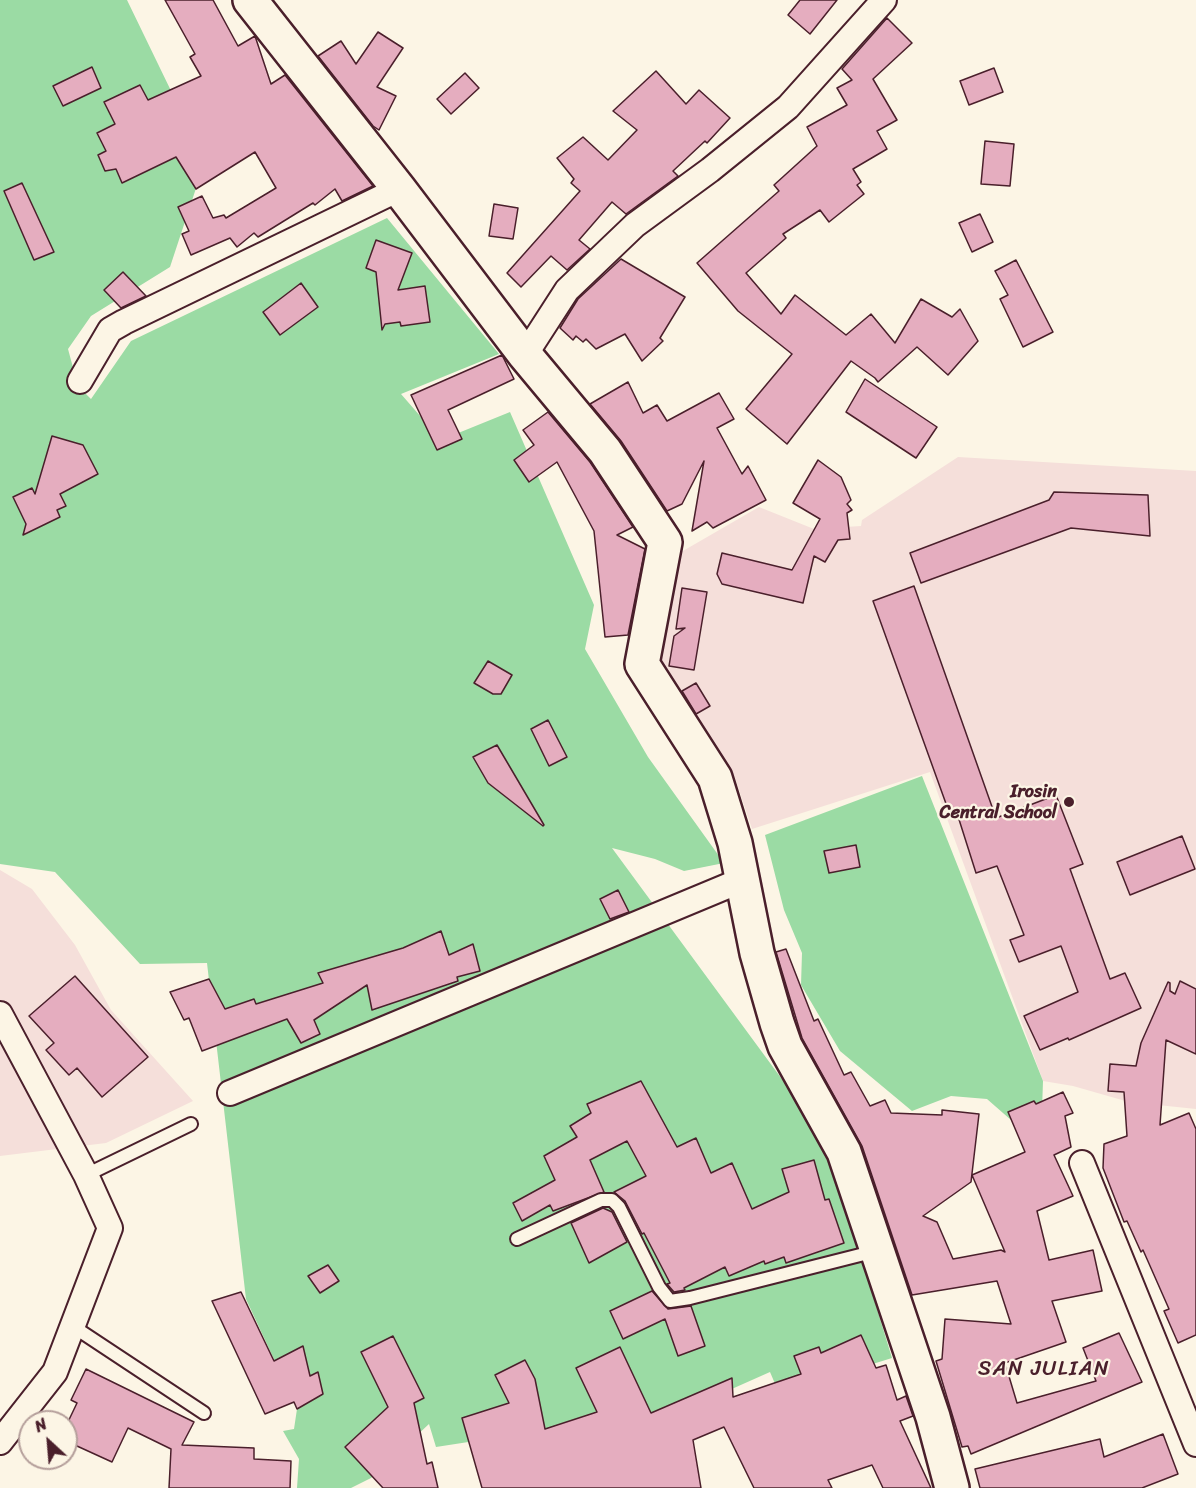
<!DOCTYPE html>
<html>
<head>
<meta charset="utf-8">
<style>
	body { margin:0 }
	#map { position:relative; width:1196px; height:1488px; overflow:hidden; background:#fcf5e5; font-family:Sriracha,sans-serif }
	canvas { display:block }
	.north { position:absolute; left:18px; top:1410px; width:60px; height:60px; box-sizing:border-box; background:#fcf5e5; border:2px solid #b59f9b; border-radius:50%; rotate:334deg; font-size:16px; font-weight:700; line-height:24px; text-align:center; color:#4a1f2b }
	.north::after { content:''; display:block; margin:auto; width:21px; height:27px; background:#4a1f2b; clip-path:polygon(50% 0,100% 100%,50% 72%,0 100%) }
</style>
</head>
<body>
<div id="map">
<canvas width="1196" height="1488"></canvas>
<div class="north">N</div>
</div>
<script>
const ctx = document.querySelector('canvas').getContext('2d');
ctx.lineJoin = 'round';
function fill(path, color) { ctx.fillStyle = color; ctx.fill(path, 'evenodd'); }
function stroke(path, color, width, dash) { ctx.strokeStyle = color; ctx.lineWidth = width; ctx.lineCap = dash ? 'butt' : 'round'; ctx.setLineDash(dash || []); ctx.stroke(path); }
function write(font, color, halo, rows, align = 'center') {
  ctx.font = font + ' Sriracha,sans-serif'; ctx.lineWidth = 4.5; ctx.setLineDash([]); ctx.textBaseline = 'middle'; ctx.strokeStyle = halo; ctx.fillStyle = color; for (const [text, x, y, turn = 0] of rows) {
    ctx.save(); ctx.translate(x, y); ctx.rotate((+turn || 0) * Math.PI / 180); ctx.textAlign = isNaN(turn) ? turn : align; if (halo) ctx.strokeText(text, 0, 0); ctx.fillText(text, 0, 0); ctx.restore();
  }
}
fill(new Path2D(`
	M 958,457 L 1196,471 L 1196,1109 L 1129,1102 L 1073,1086 L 1043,1081 L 930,772 L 752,829 L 734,775 L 654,663 L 676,555 L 759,507 L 814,529 L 861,526 L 862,520 Z
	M 0,870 L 32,889 L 75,945 L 111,1010 L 193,1101 L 106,1143 L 0,1156 Z`), '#f5dfda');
fill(new Path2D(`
	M 0,0 L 127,0 L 205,161 L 170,267 L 91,316 L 68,349 L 78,386 L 91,399 L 131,341 L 387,218 L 499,354 L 401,394 L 441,440 L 510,412 L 594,605 L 585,649 L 648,757 L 724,863 L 684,871 L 655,859 L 612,848 L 809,1116 L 835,1172 L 892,1358 L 779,1393 L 770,1372 L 608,1444 L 559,1428 L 436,1447 L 429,1424 L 371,1478 L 351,1488 L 297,1488 L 299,1459 L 283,1431 L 294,1429 L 297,1409 L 246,1299 L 207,963 L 140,964 L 55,872 L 0,864 Z
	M 922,776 L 1043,1081 L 1042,1110 L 1011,1120 L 987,1099 L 951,1096 L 912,1111 L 840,1051 L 801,985 L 802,953 L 784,910 L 765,835 Z`), '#9bdba4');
const building = new Path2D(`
	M 165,0 L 213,0 L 238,46 L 255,36 L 271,84 L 285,75 L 373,186 L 342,201 L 335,189 L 315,205 L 313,203 L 258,237 L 254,233 L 237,247 L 230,238 L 191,255 L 182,234 L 189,231 L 178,207 L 202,196 L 213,218 L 224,215 L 226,218 L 276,188 L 255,152 L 196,189 L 176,157 L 122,183 L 116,169 L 105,171 L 98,155 L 106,151 L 97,133 L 115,124 L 104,102 L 140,85 L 148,100 L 201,76 L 190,57 L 195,54 Z
	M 800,0 L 837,0 L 810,34 L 788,15 Z
	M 887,18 L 912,43 L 873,79 L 897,120 L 877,131 L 887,149 L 853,169 L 861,182 L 857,185 L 864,194 L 829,222 L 820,210 L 783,234 L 786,238 L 746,273 L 781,314 L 795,295 L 846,335 L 871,314 L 895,343 L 921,299 L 952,317 L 960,309 L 978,341 L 948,375 L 917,347 L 878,382 L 875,378 L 851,361 L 787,444 L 746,409 L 792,354 L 738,311 L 697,263 L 779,191 L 774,185 L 817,146 L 807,127 L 847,105 L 837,88 L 852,80 L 842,69 Z
	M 378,32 L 403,48 L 377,87 L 396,96 L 379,130 L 373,126 L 318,56 L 341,41 L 356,64 Z
	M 92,67 L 101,88 L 63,106 L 53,86 Z
	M 994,68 L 1003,92 L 969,105 L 960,81 Z
	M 656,71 L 686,104 L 699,90 L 730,118 L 707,143 L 705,141 L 673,171 L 678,176 L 626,214 L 612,202 L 579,240 L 590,249 L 567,270 L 551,256 L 521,287 L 507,273 L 580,191 L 571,183 L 574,179 L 557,158 L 583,137 L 608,160 L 637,130 L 613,111 Z
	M 465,73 L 479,88 L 451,114 L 437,99 Z
	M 985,141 L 1014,144 L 1010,186 L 981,184 Z
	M 22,183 L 54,252 L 34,260 L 4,191 Z
	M 494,204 L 518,208 L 513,239 L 489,236 Z
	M 980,214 L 993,242 L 972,252 L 959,223 Z
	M 376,240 L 412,253 L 398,290 L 425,286 L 430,322 L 401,326 L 400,322 L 385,324 L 382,330 L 376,272 L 366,268 Z
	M 621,259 L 685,297 L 660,338 L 663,341 L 642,361 L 625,334 L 596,349 L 586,339 L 583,342 L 576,336 L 573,340 L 560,328 L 578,299 Z
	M 1016,260 L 1053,332 L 1023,347 L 1000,299 L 1008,295 L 995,271 Z
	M 123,272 L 146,296 L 121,308 L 104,290 Z
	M 301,283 L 318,307 L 280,335 L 263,312 Z
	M 502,355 L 514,379 L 448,410 L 462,439 L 437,450 L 411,395 Z
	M 865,379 L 937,427 L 916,458 L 846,412 Z
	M 628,382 L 643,413 L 657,405 L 667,421 L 719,393 L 734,419 L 717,428 L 742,474 L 748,466 L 766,500 L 713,528 L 707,522 L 692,531 L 704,461 L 682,504 L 667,511 L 621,441 L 590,404 Z
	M 548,412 L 590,462 L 633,527 L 617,535 L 645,549 L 628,635 L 605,637 L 594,531 L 557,462 L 529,482 L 514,460 L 534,445 L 523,430 Z
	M 52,436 L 83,445 L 98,474 L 60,494 L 66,506 L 57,510 L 60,517 L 23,535 L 26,524 L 13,497 L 32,488 L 35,494 Z
	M 818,460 L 841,477 L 851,500 L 847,504 L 852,510 L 847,513 L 850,539 L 838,540 L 825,562 L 814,556 L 803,603 L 722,584 L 717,574 L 722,553 L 792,570 L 820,519 L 793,503 Z
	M 1054,492 L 1148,495 L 1150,536 L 1071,528 L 921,583 L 910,553 L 1049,500 Z
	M 914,586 L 996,818 L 1056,795 L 1083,864 L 1070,869 L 1110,979 L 1125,973 L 1141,1008 L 1069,1040 L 1068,1038 L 1040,1050 L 1024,1016 L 1078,992 L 1061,946 L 1019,962 L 1010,940 L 1024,935 L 997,866 L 976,873 L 956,810 L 949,812 L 873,601 Z
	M 682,588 L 707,592 L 694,670 L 669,666 L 674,636 L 685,628 L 676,629 Z
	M 488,661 L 512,675 L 501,694 L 493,694 L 474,683 Z
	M 696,683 L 710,706 L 696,714 L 682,691 Z
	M 548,720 L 567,757 L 549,766 L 531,729 Z
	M 497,745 L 544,825 L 543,826 L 488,783 L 473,757 Z
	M 1182,836 L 1195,869 L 1130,895 L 1117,862 Z
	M 856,845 L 860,867 L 829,873 L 824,851 Z
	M 618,890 L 629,912 L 610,919 L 600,899 Z
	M 441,931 L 449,955 L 473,944 L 480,971 L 457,977 L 458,981 L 372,1010 L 367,985 L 314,1020 L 320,1034 L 301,1043 L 287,1019 L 202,1051 L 189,1018 L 184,1020 L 170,992 L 209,979 L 225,1009 L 254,999 L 256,1004 L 323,983 L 318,973 L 403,948 Z
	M 786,949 L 814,1021 L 818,1019 L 844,1075 L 851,1072 L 870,1106 L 885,1100 L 891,1113 L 942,1115 L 942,1110 L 979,1114 L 971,1182 L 923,1216 L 937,1222 L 953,1259 L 1001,1250 L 1005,1252 L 972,1175 L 1025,1152 L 1008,1112 L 1034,1101 L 1036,1104 L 1063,1092 L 1073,1113 L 1065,1116 L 1071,1147 L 1054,1155 L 1073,1196 L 1037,1211 L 1049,1260 L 1093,1250 L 1102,1291 L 1052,1301 L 1066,1342 L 1005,1363 L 1017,1403 L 1096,1381 L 1083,1348 L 1119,1333 L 1142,1382 L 971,1454 L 968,1446 L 962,1447 L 936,1361 L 942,1359 L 945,1319 L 1011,1324 L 997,1281 L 912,1295 L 862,1146 L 802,1038 L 776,952 Z
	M 75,976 L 148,1057 L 102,1097 L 77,1068 L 69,1075 L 46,1050 L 54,1043 L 29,1016 Z
	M 1180,981 L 1196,989 L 1196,1054 L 1166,1040 L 1160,1125 L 1189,1113 L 1196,1129 L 1196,1335 L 1178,1343 L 1164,1311 L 1169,1309 L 1143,1250 L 1141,1252 L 1127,1221 L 1124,1222 L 1103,1168 L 1104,1144 L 1127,1136 L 1124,1092 L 1108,1091 L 1110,1064 L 1136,1066 L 1141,1043 L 1168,982 L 1170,983 L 1170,991 L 1175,994 Z
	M 641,1081 L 677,1147 L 696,1138 L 711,1173 L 732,1163 L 752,1209 L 789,1192 L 782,1169 L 814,1160 L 825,1200 L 829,1199 L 844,1243 L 786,1263 L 784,1257 L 765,1264 L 764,1261 L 729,1276 L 725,1267 L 684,1288 L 685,1290 L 674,1292 L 667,1284 L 670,1283 L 644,1233 L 642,1234 L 625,1201 L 614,1192 L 646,1176 L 627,1141 L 590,1160 L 604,1192 L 553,1211 L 550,1205 L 522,1221 L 513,1203 L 555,1180 L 544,1156 L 577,1137 L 570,1126 L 591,1113 L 587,1104 Z
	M 603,1208 L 612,1212 L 627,1242 L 589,1263 L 571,1223 Z
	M 328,1265 L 339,1281 L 320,1293 L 308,1276 Z
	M 652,1291 L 668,1309 L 691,1306 L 705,1346 L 678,1356 L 665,1319 L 623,1339 L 610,1311 Z
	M 241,1292 L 274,1361 L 303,1346 L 310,1376 L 318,1372 L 323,1394 L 297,1409 L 294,1402 L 265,1414 L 212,1301 Z
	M 861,1335 L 876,1368 L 886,1365 L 897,1400 L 906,1396 L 913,1416 L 900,1421 L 931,1488 L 883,1488 L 872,1465 L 828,1480 L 832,1488 L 754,1488 L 724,1427 L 693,1440 L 701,1488 L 482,1488 L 462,1418 L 509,1403 L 495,1375 L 525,1360 L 535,1379 L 545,1429 L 597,1412 L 576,1368 L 620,1347 L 651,1413 L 732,1378 L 733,1397 L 801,1374 L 794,1356 L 819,1347 L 821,1353 Z
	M 393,1336 L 424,1398 L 414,1403 L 427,1464 L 432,1462 L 438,1488 L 383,1488 L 345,1447 L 388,1407 L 361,1352 Z
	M 86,1369 L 194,1422 L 182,1445 L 254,1448 L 254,1459 L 291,1461 L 290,1488 L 169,1488 L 171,1449 L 128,1428 L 112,1462 L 66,1441 L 66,1426 L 77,1403 L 71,1400 Z
	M 1163,1434 L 1178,1474 L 1142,1488 L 980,1488 L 975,1469 L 1100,1439 L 1104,1457 Z`);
fill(building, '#e5adbf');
stroke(building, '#4a1f2b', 1.5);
const lane = new Path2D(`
	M 86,1175 L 191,1124
	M 517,1239 L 601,1200 L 612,1200 L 619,1207 L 659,1287 L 670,1301 L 690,1298 L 876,1251
	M 74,1327 L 204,1413`);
const street = new Path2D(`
	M 525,355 L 567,290 L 635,225 L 710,170 L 788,107 L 884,0
	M 80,381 L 110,330 L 124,322 L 399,189
	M 0,1014 L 86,1175 L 110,1228 L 55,1372 L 0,1442
	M 230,1093 L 742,880
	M 1082,1163 L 1196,1444`);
const secondary = new Path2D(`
	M 250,0 L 399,189 L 525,355 L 605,451 L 665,542 L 642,664 L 715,778 L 735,843 L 757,953 L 777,1023 L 785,1046 L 844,1152 L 933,1417 L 952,1488`);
stroke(lane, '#4a1f2b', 16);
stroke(street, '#4a1f2b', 28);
stroke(secondary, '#4a1f2b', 38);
stroke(lane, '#fcf5e5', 12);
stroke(street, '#fcf5e5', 24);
stroke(secondary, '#fcf5e5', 33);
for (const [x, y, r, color] of [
	[1069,802,6,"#4a1f2b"]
]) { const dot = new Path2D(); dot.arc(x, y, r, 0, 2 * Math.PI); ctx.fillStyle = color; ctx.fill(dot); stroke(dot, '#fcf5e5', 2); }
write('bold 18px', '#4a1f2b', '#fcf5e5', [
	["Irosin",1057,792],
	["Central School",1057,813]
], 'right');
ctx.letterSpacing = '1.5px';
write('21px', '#4a1f2b', '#fcf5e5', [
	["SAN JULIAN",1044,1370]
]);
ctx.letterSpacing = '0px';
</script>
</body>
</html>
